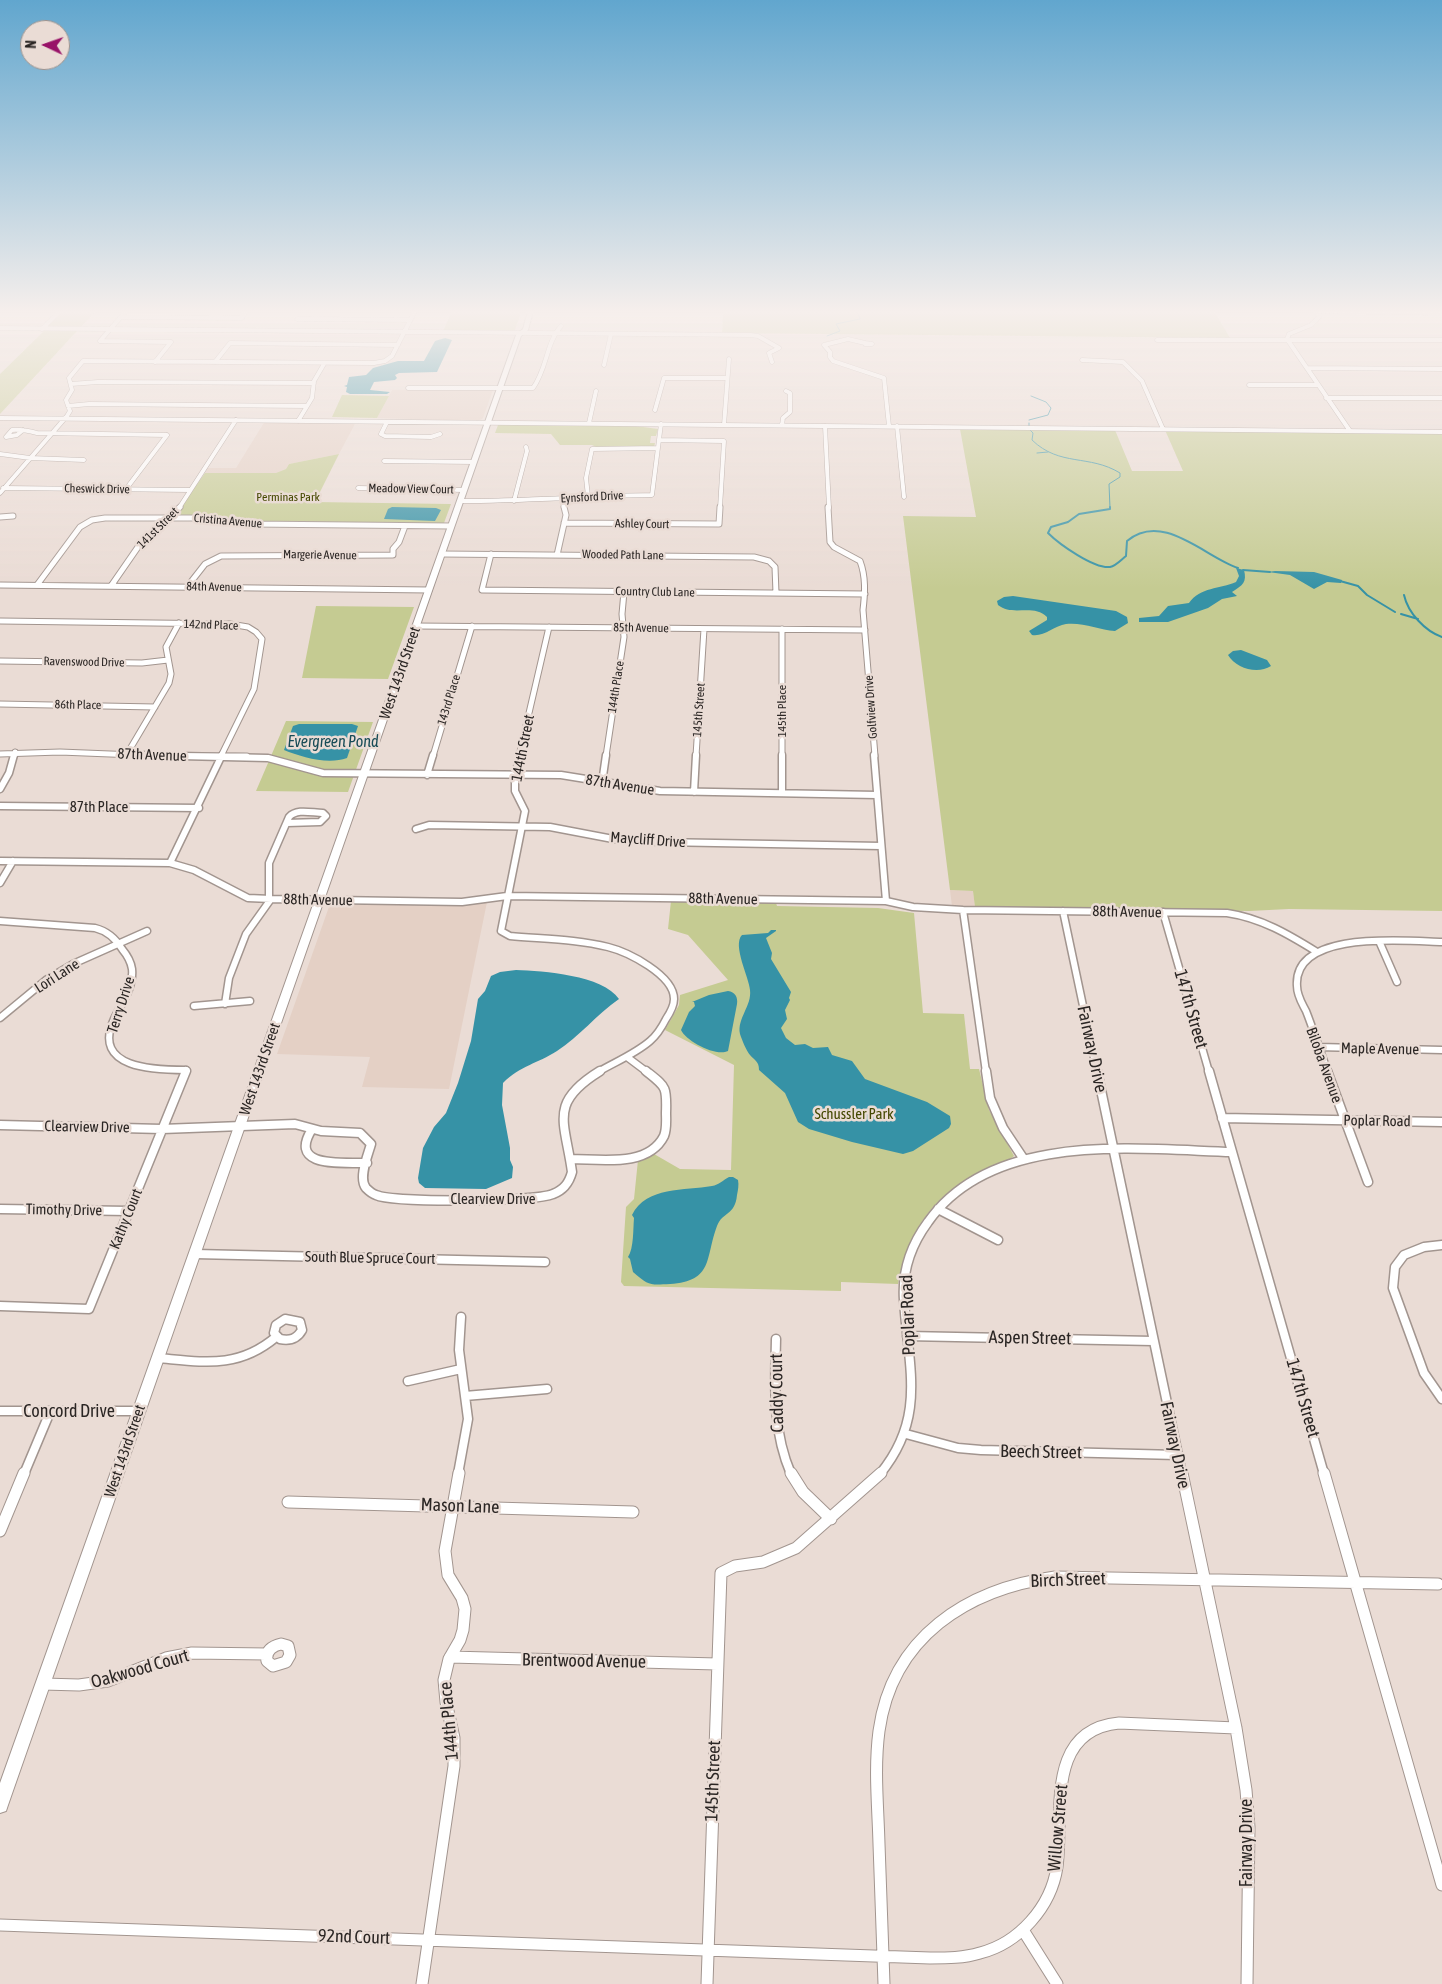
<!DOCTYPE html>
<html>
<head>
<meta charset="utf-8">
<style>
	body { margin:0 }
	#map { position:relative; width:1442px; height:1984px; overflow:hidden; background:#eadcd5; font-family:"Asap Condensed",sans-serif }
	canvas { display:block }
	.north { position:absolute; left:20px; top:20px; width:50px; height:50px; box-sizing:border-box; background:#eadcd5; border:1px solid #9e938e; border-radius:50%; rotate:273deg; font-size:14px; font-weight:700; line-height:20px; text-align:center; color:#2b2624 }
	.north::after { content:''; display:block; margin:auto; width:18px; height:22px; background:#981368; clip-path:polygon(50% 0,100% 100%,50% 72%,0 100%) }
</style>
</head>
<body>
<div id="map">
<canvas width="1442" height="1984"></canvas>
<div class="north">N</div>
</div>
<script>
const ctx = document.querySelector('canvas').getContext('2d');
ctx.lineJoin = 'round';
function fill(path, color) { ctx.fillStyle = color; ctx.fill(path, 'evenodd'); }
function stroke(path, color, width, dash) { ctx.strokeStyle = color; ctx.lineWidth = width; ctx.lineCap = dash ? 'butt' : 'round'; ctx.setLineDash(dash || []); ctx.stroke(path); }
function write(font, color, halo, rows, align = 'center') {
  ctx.font = font + ' "Asap Condensed",sans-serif'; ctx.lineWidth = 5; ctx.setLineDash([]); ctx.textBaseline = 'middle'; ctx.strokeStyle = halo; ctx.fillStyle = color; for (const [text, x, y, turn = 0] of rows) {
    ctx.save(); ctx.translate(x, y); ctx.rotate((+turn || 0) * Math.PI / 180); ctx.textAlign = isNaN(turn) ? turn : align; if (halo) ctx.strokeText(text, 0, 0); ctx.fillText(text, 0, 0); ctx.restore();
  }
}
fill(new Path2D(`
	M 392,390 L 493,390 L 483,418 L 479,421 L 377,418 Z
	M 265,421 L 356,422 L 339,454 L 289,464 L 286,469 L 276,473 L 205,473 L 207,468 L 236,468 Z
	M 950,890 L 973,891 L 975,907 L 952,906 Z
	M 487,902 L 449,1089 L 362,1087 L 370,1057 L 277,1054 L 330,904 L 457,905 Z`), '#e4d0c5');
fill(new Path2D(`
	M 62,311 L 96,311 L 80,328 L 46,327 Z
	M 452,311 L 521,312 L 515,330 L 511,332 L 443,331 Z
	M 723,311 L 1214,311 L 1230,338 L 722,333 Z
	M 45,330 L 78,330 L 0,414 L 0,374 Z
	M 342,395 L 389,396 L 377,418 L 332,417 Z
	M 498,425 L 629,425 L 658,429 L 656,436 L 651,436 L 650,443 L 655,443 L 654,447 L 596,447 L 592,445 L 560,445 L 551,434 L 495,433 Z
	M 960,429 L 1115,430 L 1132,471 L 1183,471 L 1165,430 L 1442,433 L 1442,911 L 1289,909 L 1249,911 L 975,907 L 973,891 L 950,890 L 903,516 L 976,517 Z
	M 339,454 L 315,502 L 451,504 L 444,523 L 251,523 L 174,516 L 205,473 L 276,473 L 286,469 L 289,464 Z
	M 316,606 L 414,607 L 388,679 L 302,678 Z
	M 286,721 L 373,722 L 348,792 L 256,791 Z
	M 671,901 L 776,903 L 777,906 L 878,908 L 914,913 L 923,1013 L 964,1014 L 970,1069 L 979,1069 L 989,1110 L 1014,1156 C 1009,1161 985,1170 976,1174 C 930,1199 908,1233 898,1284 L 841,1282 L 841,1291 L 624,1286 L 621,1282 L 626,1207 L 634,1199 L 638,1160 L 654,1154 L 680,1169 L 731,1170 L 734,1065 L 665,1030 L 679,1005 L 680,995 L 728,980 L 688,935 L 668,929 Z`), '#c5cb92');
fill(new Path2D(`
	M 445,338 L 452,340 L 437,372 L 399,373 L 395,375 L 397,378 L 395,380 L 374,382 L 370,390 L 390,392 L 387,394 L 350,394 L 346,392 L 347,387 L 344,386 L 347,385 L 349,377 L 366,375 L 373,368 L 398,361 L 424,361 L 435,341 Z
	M 392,507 L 436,508 L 441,510 L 435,521 L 384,519 L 388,509 Z
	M 1236,568 L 1244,570 C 1247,582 1243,585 1232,592 L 1237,596 L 1222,599 L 1208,608 L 1168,622 L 1139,622 L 1139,618 L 1159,616 L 1168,606 L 1189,603 C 1200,587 1220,589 1236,582 L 1239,576 Z
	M 1275,571 L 1314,572 L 1342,580 L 1341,583 L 1327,582 L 1314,589 L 1290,575 L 1268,572 Z
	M 1013,596 L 1116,611 L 1127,617 L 1128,623 L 1115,631 C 1099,630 1083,622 1066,624 C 1054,626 1044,637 1032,635 L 1029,631 L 1047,620 L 1047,617 C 1033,603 1013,617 998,605 L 997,601 L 1004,597 Z
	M 1241,650 L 1267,660 L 1271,666 C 1257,675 1236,668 1228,655 L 1233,651 Z
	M 299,724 L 352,724 L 358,726 L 347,758 C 328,765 301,757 284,750 L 293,726 Z
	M 771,930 L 776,930 L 776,931 L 766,938 L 772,953 L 771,959 L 791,992 L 789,998 L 790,1000 L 785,1010 L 787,1019 L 781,1028 L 786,1038 L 795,1045 L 805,1044 L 813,1048 L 828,1047 L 832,1055 L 852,1061 L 865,1079 L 927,1102 L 950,1116 L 951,1124 L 949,1128 L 913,1151 L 903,1154 L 852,1142 L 809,1129 L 798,1122 L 785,1093 L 759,1070 C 759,1061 755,1061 750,1055 C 746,1050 742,1040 740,1034 C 737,1018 752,1006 750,990 C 749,977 732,945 742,935 L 768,933 Z
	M 516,970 C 543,971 603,975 619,999 C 597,1014 579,1037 557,1051 C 537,1064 521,1065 503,1083 L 502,1105 L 510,1148 L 510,1160 L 513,1167 L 512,1178 L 486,1189 L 425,1188 L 419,1183 L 418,1178 L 423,1148 L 434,1127 L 446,1113 L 458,1083 L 471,1041 L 478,999 L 485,991 L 491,976 L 500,972 Z
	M 728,991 C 735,992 738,997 737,1004 L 728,1051 C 716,1057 686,1041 681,1030 L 689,1012 L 695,1006 L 694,1002 L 692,1002 L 709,995 Z
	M 729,1177 L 733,1177 L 738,1180 C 739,1185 738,1190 737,1195 C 735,1216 723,1211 717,1226 C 705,1258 714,1281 670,1284 C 650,1285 649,1286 633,1272 L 630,1259 L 628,1257 C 634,1248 633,1229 634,1218 L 632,1215 C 646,1186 685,1191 712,1186 C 719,1185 723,1180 729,1177 Z`), '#3692a6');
stroke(new Path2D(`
	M 827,336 L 840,331 L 836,324 L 860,319 L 857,311
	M 1029,420 L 1048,415 L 1051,408 L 1046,402 L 1031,396
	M 1029,423 L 1029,426
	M 1029,429 L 1033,433 L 1032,440 C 1060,467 1089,454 1120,473 L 1120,477 L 1109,484 L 1110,508
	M 1037,453 L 1048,452`), '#3692a6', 1);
stroke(new Path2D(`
	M 1110,507 L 1110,509 L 1079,514 L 1068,522 L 1051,527 L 1048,533 C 1059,544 1094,569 1110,567 C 1116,566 1121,560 1126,556 L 1127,541 C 1163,511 1205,557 1238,568
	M 1243,570 L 1270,572
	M 1340,581 L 1358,586 L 1367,595 L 1395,612
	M 1404,595 C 1408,613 1425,631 1442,637
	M 1401,614 L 1418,619`), '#3692a6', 2);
const minorFar4 = new Path2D(`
	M 1316,311 L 1442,313
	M 1317,312 L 1319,317 L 1311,325 L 1289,334 L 1287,339 L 1350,431
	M 121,317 L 242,318 L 246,311
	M 297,319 L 410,320
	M 0,328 L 750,335 L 758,336 L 779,348 L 769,353 L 772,362
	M 42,329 L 60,311
	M 1157,340 L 1442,340
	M 100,341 L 171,342
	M 100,341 L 126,311
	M 865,343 L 872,344 L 865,344 Z
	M 865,343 L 848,339 L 824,345 L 830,352 L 830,357 L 833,361 L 884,378 L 889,426
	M 1082,360 L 1123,362 L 1142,381 L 1163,429
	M 155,362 L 171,342
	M 215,362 L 230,343 L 398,345
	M 604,365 L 611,334
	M 1307,368 L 1442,369
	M 71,384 L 98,382 L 314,383
	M 1249,385 L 1317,385
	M 408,388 L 533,388 C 547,369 546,343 561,326
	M 1326,398 L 1442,398
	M 68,406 L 89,404 L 307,406
	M 655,410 L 664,378 L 727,378
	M 0,418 L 1442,432
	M 298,421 L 312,398 L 314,381 L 324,364
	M 387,422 L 381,434 L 385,436 L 431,437 L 440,434
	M 589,423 L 596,391
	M 724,425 L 729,359
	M 782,425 L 783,418 L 790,412 L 790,393 L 786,391
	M 825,426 L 829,508
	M 897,426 L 904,497
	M 23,430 L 17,435 L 6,437 L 12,430 C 21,429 29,431 37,433 L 167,435
	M 659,440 L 724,441 L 720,508
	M 0,454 L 30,458 L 84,460
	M 384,461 L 474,462
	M 3,488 L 190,490
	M 358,488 L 464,490
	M 126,489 L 167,435
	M 0,493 L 67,416 L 70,411 L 66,400 L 72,390 L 69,378 L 83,361 L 374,363 L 385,361 L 392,356 L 415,311
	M 588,496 L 586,478 L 592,449 L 658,448
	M 562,498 L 564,508
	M 460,501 C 524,501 588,496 652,495 L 661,424
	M 514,501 L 527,451 L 526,447
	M 179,508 L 236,420`);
const minorFar3 = new Path2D(`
	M 828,507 L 830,542 L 834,547 L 860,561 C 866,577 865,593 863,610 L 875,756
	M 0,517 L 13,516
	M 564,523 L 719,524 L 720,507
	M 442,554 L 754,557 L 769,561 L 775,567 L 776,593
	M 491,554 L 482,590 L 865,594
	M 557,555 L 566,515 L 564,507
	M 0,585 L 429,590
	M 37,585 L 80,527 L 92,520 L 105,518 L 196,518 L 251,524 L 451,526
	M 111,586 L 138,547 L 180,507
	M 187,587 L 205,564 L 221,556 L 393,555 L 393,549 L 399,542 L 405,526
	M 0,621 L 230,624 L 248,627 L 256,632 L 262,639 L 254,689 L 221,756
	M 416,626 L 865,630
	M 782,629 L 782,756
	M 0,661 L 142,663 L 168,660
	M 0,704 L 155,707
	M 0,754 L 60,752 L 160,756 L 247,756
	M 127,754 L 169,683 L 171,674 L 166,647 L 179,623
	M 14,756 L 15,752
	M 433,756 L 472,626
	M 519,756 L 549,627
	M 606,756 L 624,637 L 622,614 L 624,592
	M 696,756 L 704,629`);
const minorFar2 = new Path2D(`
	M 136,755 L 268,758 L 323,773 L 561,775 L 660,791 L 877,795
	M 520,755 L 515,775 L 515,791 L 525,811 L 501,931 L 510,936 C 543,939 577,939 608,947 C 628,952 674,975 674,999 C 674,1006 670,1013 666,1019 C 662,1027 657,1035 650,1041 C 635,1054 615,1062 598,1072
	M 782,755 L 782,793
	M 874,755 L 886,901
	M 427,775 L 433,755
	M 602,783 L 606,755
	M 0,789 L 9,773 L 14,755
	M 694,792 L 696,755
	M 0,806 L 199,808
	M 416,829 L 429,825 L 550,827 L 613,839 L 660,842 L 881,846
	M 0,861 L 170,863 L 194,870 L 248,898 L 271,899 L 462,902 L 507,896 L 886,901 L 913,907 L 963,910 L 1227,913 C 1261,918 1288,934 1317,952
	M 170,863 L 222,755
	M 0,883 L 13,861
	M 269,899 L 269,863 L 289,817 C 297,808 312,813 323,813 L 326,816 L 320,822 L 287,823
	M 963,910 L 986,1072
	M 1063,911 L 1097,1072
	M 1163,912 L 1209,1072
	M 0,921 L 95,928 C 107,931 116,939 122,949 C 127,955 131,962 132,969 C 134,988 121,1004 114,1019 C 91,1069 155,1070 186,1070 L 185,1072
	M 1379,941 L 1397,982
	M 225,1004 L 229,978 L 246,934 L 271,899
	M 194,1006 L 250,1001
	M 0,1018 L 46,980 L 75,963 L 147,931
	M 1318,1047 L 1442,1050
	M 627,1057 L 647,1072
	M 1328,1072 C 1320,1052 1314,1031 1306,1011 C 1302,1003 1297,996 1297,986 C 1293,929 1407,941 1442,942`);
const minorFar1 = new Path2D(`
	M 986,1071 L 990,1098 L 1003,1128 L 1023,1158
	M 1097,1071 L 1182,1474
	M 1209,1071 L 1324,1474
	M 1327,1071 L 1368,1182
	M 1222,1118 L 1442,1122
	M 0,1125 L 162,1129 L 295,1124 L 321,1131 L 360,1133 L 371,1144 C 368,1155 358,1178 366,1188 C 368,1190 373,1194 376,1195 C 394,1203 534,1202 553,1194 C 564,1190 569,1183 572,1172 C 565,1121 548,1103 600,1071
	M 312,1129 C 287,1169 343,1162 367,1163
	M 571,1159 C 600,1159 648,1168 664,1136 C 667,1129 666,1119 666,1113 C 667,1086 666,1087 646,1071
	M 0,1209 L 129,1211
	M 938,1209 L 998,1240
	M 1442,1245 L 1424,1247 L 1404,1255 L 1395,1267 L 1393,1288 L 1424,1373 L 1442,1399
	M 195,1254 L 545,1262
	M 0,1306 L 89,1309 L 186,1071
	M 285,1319 L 300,1322 L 302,1330 C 297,1339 290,1341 280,1339 L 274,1333 L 276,1325 Z
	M 907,1336 L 1153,1341
	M 776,1339 C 775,1386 772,1430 791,1474
	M 158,1358 C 204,1362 238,1369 276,1337
	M 408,1381 L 461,1369
	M 465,1396 L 547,1389
	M 0,1411 L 139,1411
	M 906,1434 L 958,1448 L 981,1450 L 1177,1455
	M 24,1474 L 50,1412
	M 458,1474 L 468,1419 L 459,1350 L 461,1317
	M 880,1474 C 927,1417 908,1367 904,1300 C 902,1272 911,1245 928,1222 C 992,1131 1134,1149 1232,1152`);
const minor = new Path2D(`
	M 791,1473 L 803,1492 L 831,1519
	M 1182,1473 L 1236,1728 L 1246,1790 L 1249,1827 L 1247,1984
	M 1324,1473 L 1442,1885
	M 288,1502 L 633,1512
	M 0,1531 L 24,1473
	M 281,1644 L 288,1646 L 290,1655 L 286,1662 L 273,1666 L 267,1661 C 265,1651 272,1646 281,1644 Z
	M 450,1657 L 717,1664
	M 43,1684 L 79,1685 L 108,1681 L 166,1658 L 192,1653 L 267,1654
	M 0,1925 L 930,1958 C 947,1958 964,1958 980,1953 C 1019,1943 1051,1907 1057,1867 C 1064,1816 1044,1730 1119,1723 L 1236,1728
	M 1023,1930 L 1057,1984
	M 422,1984 L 454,1766 L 454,1738 L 446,1702 L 444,1680 L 449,1659 L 460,1640 L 463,1630 L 465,1609 L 462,1598 L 448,1575 L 445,1551 L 459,1473
	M 707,1984 L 721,1573 L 735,1566 L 763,1562 L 796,1548 L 881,1473
	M 884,1984 C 882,1937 881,1891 879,1844 C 878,1806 874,1769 879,1731 C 892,1637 967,1589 1055,1577 L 1438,1584`);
const secondary = new Path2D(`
	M 528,311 L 533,311 L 528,330 L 521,336 L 8,1805 L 6,1811 L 0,1813 L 0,1783 L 516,335 L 523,329 Z`);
stroke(minorFar4, '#a2958f', 5);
stroke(minorFar3, '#a2958f', 7);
stroke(minorFar2, '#a2958f', 9);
stroke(minorFar1, '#a2958f', 11);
stroke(minor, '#a2958f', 13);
stroke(secondary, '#a2958f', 2);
stroke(minorFar4, '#fff', 4);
stroke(minorFar3, '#fff', 5);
stroke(minorFar2, '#fff', 6);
stroke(minorFar1, '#fff', 8);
stroke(minor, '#fff', 11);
fill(secondary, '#fff');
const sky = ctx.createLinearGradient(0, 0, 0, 589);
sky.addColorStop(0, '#61a6ce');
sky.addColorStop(0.53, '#f6efec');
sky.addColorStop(1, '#f6efec00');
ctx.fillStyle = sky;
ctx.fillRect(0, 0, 1442, 589);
write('12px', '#2b2624', '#eadcd5', [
	["Cheswick Drive",97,489,1],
	["Meadow View Court",411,489,1],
	["Eynsford Drive",592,497,-3],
	["Cristina Avenue",228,521,5],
	["Ashley Court",642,524,1],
	["141st Street",158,528,-45],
	["Margerie Avenue",320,555,1],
	["Wooded Path Lane",623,555,1],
	["84th Avenue",214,587,1],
	["Country Club Lane",655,592,1],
	["142nd Place",211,625,2],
	["85th Avenue",641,628,1],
	["Ravenswood Drive",84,662,1],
	["144th Place",616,687,-81],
	["143rd Place",449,700,-73],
	["86th Place",78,705,1],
	["Golfview Drive",871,707,-94],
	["145th Street",699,710,-86],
	["145th Place",782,711,-90]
]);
write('12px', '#444801', '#eadcd5', [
	["Perminas Park",288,497]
]);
write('15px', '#2b2624', '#eadcd5', [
	["West 143rd Street",400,673,-71],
	["144th Street",523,748,-79],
	["87th Avenue",152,755,2],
	["87th Avenue",620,785,9],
	["87th Place",99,807],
	["Maycliff Drive",648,840,4],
	["88th Avenue",723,899,1],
	["88th Avenue",318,900,1],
	["88th Avenue",1127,912,1],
	["Lori Lane",57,976,-33],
	["Terry Drive",121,1005,-72],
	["Maple Avenue",1380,1049,1],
	["Biloba Avenue",1324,1065,70],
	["West 143rd Street",260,1069,-71],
	["Poplar Road",1377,1121,1],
	["Clearview Drive",87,1127,1],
	["Clearview Drive",493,1199],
	["Timothy Drive",64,1210,1],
	["Kathy Court",126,1219,-68],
	["South Blue Spruce Court",370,1258,1],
	["West 143rd Street",125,1451,-71]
]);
write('15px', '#444801', '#eadcd5', [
	["Schussler Park",854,1114]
]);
write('italic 16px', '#174b56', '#eadcd5', [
	["Evergreen Pond",333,742]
]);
write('18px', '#2b2624', '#eadcd5', [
	["147th Street",1191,1009,74],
	["Fairway Drive",1092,1049,78],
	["Poplar Road",908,1315,-92],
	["Aspen Street",1030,1338,1],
	["Caddy Court",777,1393,-91],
	["147th Street",1303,1398,74],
	["Concord Drive",69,1411],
	["Fairway Drive",1175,1445,78],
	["Beech Street",1041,1452,1],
	["Mason Lane",460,1506,2],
	["Birch Street",1068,1580,-2],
	["Brentwood Avenue",584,1661,1],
	["Oakwood Court",140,1669,-16],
	["144th Place",449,1721,-95],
	["145th Street",713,1781,-88],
	["Willow Street",1058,1828,-85],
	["Fairway Drive",1246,1843,-90],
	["92nd Court",354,1937,2]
]);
</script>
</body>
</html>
